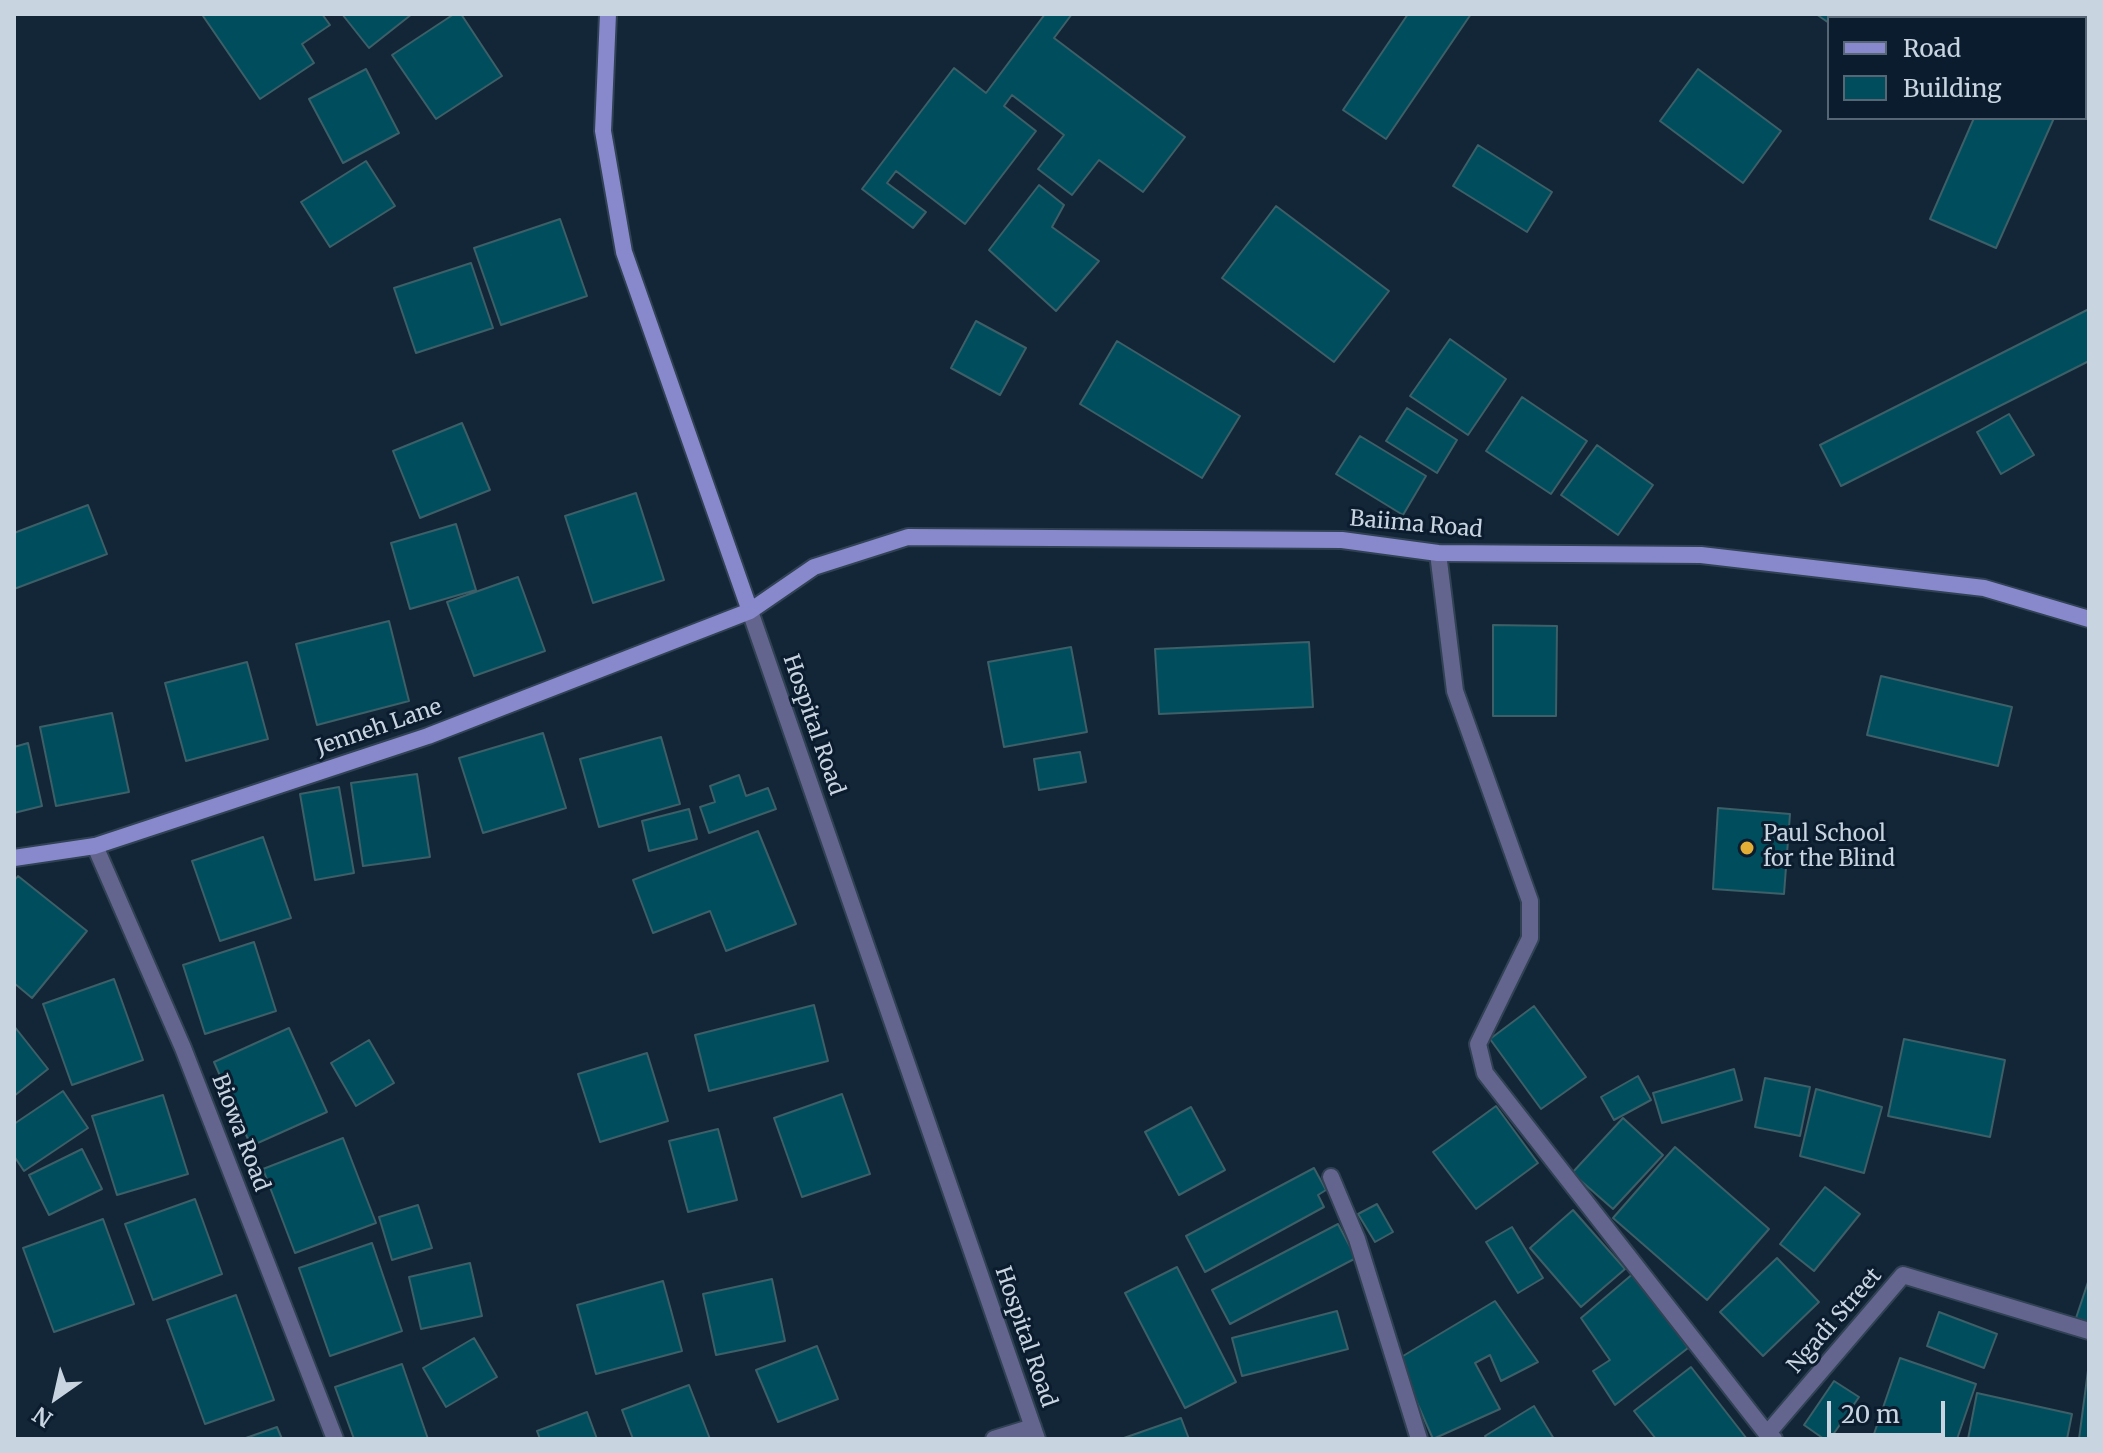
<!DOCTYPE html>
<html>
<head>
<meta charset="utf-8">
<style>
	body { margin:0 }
	#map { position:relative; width:2103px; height:1453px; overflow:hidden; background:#132638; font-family:Merriweather,serif }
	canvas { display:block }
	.frame { position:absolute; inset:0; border:16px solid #c8d4e0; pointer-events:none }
	.legend { position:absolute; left:1827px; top:16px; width:260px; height:104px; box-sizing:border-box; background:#0a1c2e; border:2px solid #566675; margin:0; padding:10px 14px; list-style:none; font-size:24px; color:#c8d4e0 }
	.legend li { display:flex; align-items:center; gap:16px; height:40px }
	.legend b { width:40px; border:2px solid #566675 }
	.north { position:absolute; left:16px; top:1357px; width:80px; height:80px; -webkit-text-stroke:6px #0a1c2e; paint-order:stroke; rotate:214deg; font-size:22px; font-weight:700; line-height:32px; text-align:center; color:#c8d4e0 }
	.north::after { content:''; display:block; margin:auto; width:28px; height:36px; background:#c8d4e0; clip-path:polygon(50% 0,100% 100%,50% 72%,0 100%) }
	.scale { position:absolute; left:1827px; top:1401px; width:118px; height:36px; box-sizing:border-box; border:4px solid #c8d4e0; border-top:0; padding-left:10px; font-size:24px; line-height:28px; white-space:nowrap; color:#c8d4e0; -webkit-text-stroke:6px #0a1c2e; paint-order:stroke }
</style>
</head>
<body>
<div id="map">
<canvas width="2103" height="1453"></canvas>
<div class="frame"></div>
<ul class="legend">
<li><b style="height:10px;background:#8789cc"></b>Road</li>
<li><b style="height:22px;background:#004e5d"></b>Building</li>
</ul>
<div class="north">N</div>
<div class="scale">20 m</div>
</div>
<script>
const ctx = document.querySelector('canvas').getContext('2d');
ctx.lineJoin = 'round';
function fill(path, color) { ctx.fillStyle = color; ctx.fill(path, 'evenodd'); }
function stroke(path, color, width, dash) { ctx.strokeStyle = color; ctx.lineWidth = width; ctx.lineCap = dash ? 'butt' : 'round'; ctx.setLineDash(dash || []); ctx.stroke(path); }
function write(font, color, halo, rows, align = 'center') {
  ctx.font = font + ' Merriweather,serif'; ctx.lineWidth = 6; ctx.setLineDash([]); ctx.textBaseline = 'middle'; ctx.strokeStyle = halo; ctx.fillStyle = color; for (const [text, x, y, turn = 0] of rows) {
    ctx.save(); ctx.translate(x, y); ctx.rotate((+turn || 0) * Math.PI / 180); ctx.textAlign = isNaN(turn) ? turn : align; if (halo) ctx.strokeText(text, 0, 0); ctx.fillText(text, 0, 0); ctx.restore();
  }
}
const building = new Path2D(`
	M 205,14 L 322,14 L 330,25 L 302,44 L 314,63 L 260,99 L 203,16 Z
	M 342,14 L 412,14 L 369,48 Z
	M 454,14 L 461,14 L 502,76 L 436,119 L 392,55 Z
	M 1045,14 L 1072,14 L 1054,38 L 1185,137 L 1143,192 L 1099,160 L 1072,195 L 1038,169 L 1064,135 L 1012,95 L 1004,106 L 1036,131 L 965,224 L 896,171 L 887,183 L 926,212 L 913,228 L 862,189 L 954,68 L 986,93 Z
	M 1408,14 L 1471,14 L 1386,139 L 1343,110 Z
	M 1816,14 L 1867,14 L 1865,18 L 1829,18 L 1829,23 Z
	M 366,69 L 399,133 L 343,163 L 309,99 Z
	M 1698,69 L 1781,131 L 1743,183 L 1660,121 Z
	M 1974,118 L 2054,118 L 1996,248 L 1930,219 Z
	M 1478,145 L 1552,192 L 1527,232 L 1453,186 Z
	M 366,161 L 395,206 L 330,247 L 301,202 Z
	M 1039,185 L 1064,205 L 1052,227 L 1099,261 L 1056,311 L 989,250 Z
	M 1276,206 L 1389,291 L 1334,362 L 1222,278 Z
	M 560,219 L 587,296 L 501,325 L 474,248 Z
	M 471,263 L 493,328 L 416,353 L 394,288 Z
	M 2089,309 L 2089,361 L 1841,486 L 1820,445 Z
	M 976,321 L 1026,348 L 1000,395 L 951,368 Z
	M 1450,339 L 1506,379 L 1468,435 L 1410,396 Z
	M 1117,341 L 1240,416 L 1202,478 L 1080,404 Z
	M 1522,397 L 1587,441 L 1551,494 L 1486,451 Z
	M 1407,408 L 1457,440 L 1437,473 L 1386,441 Z
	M 2009,414 L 2034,455 L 2001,474 L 1977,432 Z
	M 462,423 L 490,490 L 420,518 L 393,451 Z
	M 1360,436 L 1426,476 L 1403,515 L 1336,474 Z
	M 1597,445 L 1653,485 L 1618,535 L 1561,495 Z
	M 636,493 L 664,580 L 593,603 L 565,516 Z
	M 88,505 L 107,554 L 14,589 L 14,533 Z
	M 456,524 L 476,590 L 410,609 L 391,543 Z
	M 518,577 L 545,651 L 474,676 L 447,602 Z
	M 389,621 L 409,701 L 317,725 L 296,644 Z
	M 1493,625 L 1557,626 L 1556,716 L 1493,716 Z
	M 1309,642 L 1313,707 L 1159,714 L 1155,649 Z
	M 1071,647 L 1087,732 L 1004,747 L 988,662 Z
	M 247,662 L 268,739 L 186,761 L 165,683 Z
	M 1881,676 L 2012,707 L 1998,766 L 1867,735 Z
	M 112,713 L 129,792 L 56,806 L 40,727 Z
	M 543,733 L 566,808 L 483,833 L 459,758 Z
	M 661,737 L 680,804 L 599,827 L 580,759 Z
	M 28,743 L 42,806 L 14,813 L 14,747 Z
	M 1080,752 L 1086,782 L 1039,790 L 1034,759 Z
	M 417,774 L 430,857 L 363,866 L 351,783 Z
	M 739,775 L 746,796 L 768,788 L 776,809 L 709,833 L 700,807 L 715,802 L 710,786 Z
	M 339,787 L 354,873 L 315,880 L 300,794 Z
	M 1718,808 L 1790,814 L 1784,894 L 1713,889 Z
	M 689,809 L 697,839 L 649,851 L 642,821 Z
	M 758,831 L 796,924 L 726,951 L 710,911 L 653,933 L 633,880 Z
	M 263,837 L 291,918 L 220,941 L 192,861 Z
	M 18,876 L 87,931 L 32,998 L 14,983 L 14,881 Z
	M 254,942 L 276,1011 L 205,1034 L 183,965 Z
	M 114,979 L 143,1060 L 72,1085 L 43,1004 Z
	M 814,1005 L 828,1061 L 709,1091 L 695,1035 Z
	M 1534,1006 L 1586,1077 L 1541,1109 L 1490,1039 Z
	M 14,1026 L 48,1069 L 14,1096 Z
	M 289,1028 L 327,1112 L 251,1146 L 214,1062 Z
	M 1904,1039 L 2005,1060 L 1990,1137 L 1888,1116 Z
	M 369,1040 L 394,1083 L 356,1106 L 331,1063 Z
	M 647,1053 L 668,1121 L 600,1142 L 578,1074 Z
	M 1734,1069 L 1742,1100 L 1662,1123 L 1653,1093 Z
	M 1638,1076 L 1651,1100 L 1614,1120 L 1601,1097 Z
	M 1765,1078 L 1810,1087 L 1800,1136 L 1755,1127 Z
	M 1816,1089 L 1882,1107 L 1864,1173 L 1800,1156 Z
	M 63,1091 L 88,1128 L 24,1171 L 14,1156 L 14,1124 Z
	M 842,1094 L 870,1174 L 802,1197 L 774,1118 Z
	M 163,1095 L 188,1174 L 117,1195 L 92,1116 Z
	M 1496,1106 L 1538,1163 L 1476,1209 L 1433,1152 Z
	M 1191,1107 L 1225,1170 L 1179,1195 L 1145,1132 Z
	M 1623,1118 L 1663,1155 L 1613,1209 L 1572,1173 Z
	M 718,1129 L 737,1200 L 688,1212 L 669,1141 Z
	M 343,1138 L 376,1223 L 295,1253 L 263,1169 Z
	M 1675,1147 L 1769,1229 L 1707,1300 L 1613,1218 Z
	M 82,1149 L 102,1189 L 49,1215 L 29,1175 Z
	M 1314,1168 L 1326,1190 L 1318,1195 L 1324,1207 L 1205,1272 L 1186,1236 Z
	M 1825,1187 L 1860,1214 L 1814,1271 L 1780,1244 Z
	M 195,1199 L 222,1274 L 153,1300 L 125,1224 Z
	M 1377,1204 L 1393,1232 L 1375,1242 L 1358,1214 Z
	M 418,1205 L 432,1248 L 392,1260 L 379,1217 Z
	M 1573,1210 L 1625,1269 L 1581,1307 L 1530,1248 Z
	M 103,1219 L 134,1304 L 54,1332 L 23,1248 Z
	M 1338,1224 L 1356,1258 L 1230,1324 L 1212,1290 Z
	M 1512,1227 L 1543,1278 L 1518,1293 L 1486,1242 Z
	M 372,1243 L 402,1331 L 330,1356 L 299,1268 Z
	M 1777,1258 L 1819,1302 L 1763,1356 L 1720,1312 Z
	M 470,1263 L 482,1316 L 421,1329 L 409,1277 Z
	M 1177,1267 L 1236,1382 L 1185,1408 L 1125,1293 Z
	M 1635,1272 L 1688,1348 L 1615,1405 L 1593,1371 L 1610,1360 L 1581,1318 Z
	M 772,1279 L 785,1341 L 716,1355 L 703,1294 Z
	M 2089,1279 L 2089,1323 L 2076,1318 Z
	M 663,1281 L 682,1351 L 596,1374 L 577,1305 Z
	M 236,1295 L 274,1400 L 205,1424 L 167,1320 Z
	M 1495,1301 L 1538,1362 L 1501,1381 L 1490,1355 L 1475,1363 L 1500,1409 L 1433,1439 L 1398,1359 Z
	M 1337,1311 L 1348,1349 L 1242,1376 L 1232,1338 Z
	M 1939,1312 L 1997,1334 L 1984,1368 L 1927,1346 Z
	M 474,1338 L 497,1377 L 446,1407 L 423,1368 Z
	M 817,1346 L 838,1399 L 778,1422 L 756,1370 Z
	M 1900,1358 L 1976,1384 L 1957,1439 L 1888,1439 L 1874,1434 Z
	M 2089,1363 L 2089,1439 L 2079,1439 Z
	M 402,1364 L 428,1439 L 354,1439 L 335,1387 Z
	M 1691,1367 L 1747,1439 L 1656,1439 L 1634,1411 Z
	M 1834,1381 L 1859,1397 L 1830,1439 L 1824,1439 L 1804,1425 Z
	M 689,1385 L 710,1439 L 633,1439 L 622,1410 Z
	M 1977,1393 L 2072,1414 L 2067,1439 L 1968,1439 Z
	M 1534,1406 L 1554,1439 L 1487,1439 L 1485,1436 Z
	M 587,1412 L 597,1439 L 540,1439 L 537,1431 Z
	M 1181,1418 L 1189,1439 L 1121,1439 Z
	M 277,1427 L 282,1439 L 243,1439 Z`);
fill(building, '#004e5d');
stroke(building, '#3c5f68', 2);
const street = new Path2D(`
	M 1438,553 L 1455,691 L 1530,901 L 1530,938 L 1478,1044 L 1485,1073 L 1767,1434 L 1774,1439
	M 750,611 L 1037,1439
	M 95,846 L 183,1048 L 335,1439
	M 1331,1177 L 1357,1239 L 1419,1439
	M 1767,1434 L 1903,1275 L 2089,1331
	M 994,1439 L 1033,1427`);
const secondary = new Path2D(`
	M 608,14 L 603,131 L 624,252 L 750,611
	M 14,858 L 95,846 L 428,736 L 750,611 L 814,567 L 908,537 L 1342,540 L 1438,553 L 1701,555 L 1984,588 L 2089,619`);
stroke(street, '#304253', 20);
stroke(secondary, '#304253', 20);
stroke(street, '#63658f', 16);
stroke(secondary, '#8789cc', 16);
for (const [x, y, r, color] of [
	[1747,848,8,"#e3ae35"]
]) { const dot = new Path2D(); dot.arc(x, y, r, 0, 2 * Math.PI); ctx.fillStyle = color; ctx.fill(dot); stroke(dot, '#0a1c2e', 3); }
write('22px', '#c8d4e0', '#0a1c2e', [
	["Baiima Road",1416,525,5],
	["Hospital Road",813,725,71],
	["Jenneh Lane",379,728,-19],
	["Biowa Road",240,1133,69],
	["Ngadi Street",1835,1321,-49],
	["Hospital Road",1025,1337,71]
]);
write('22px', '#c8d4e0', '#0a1c2e', [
	["Paul School",1763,835],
	["for the Blind",1763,860]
], 'left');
</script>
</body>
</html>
